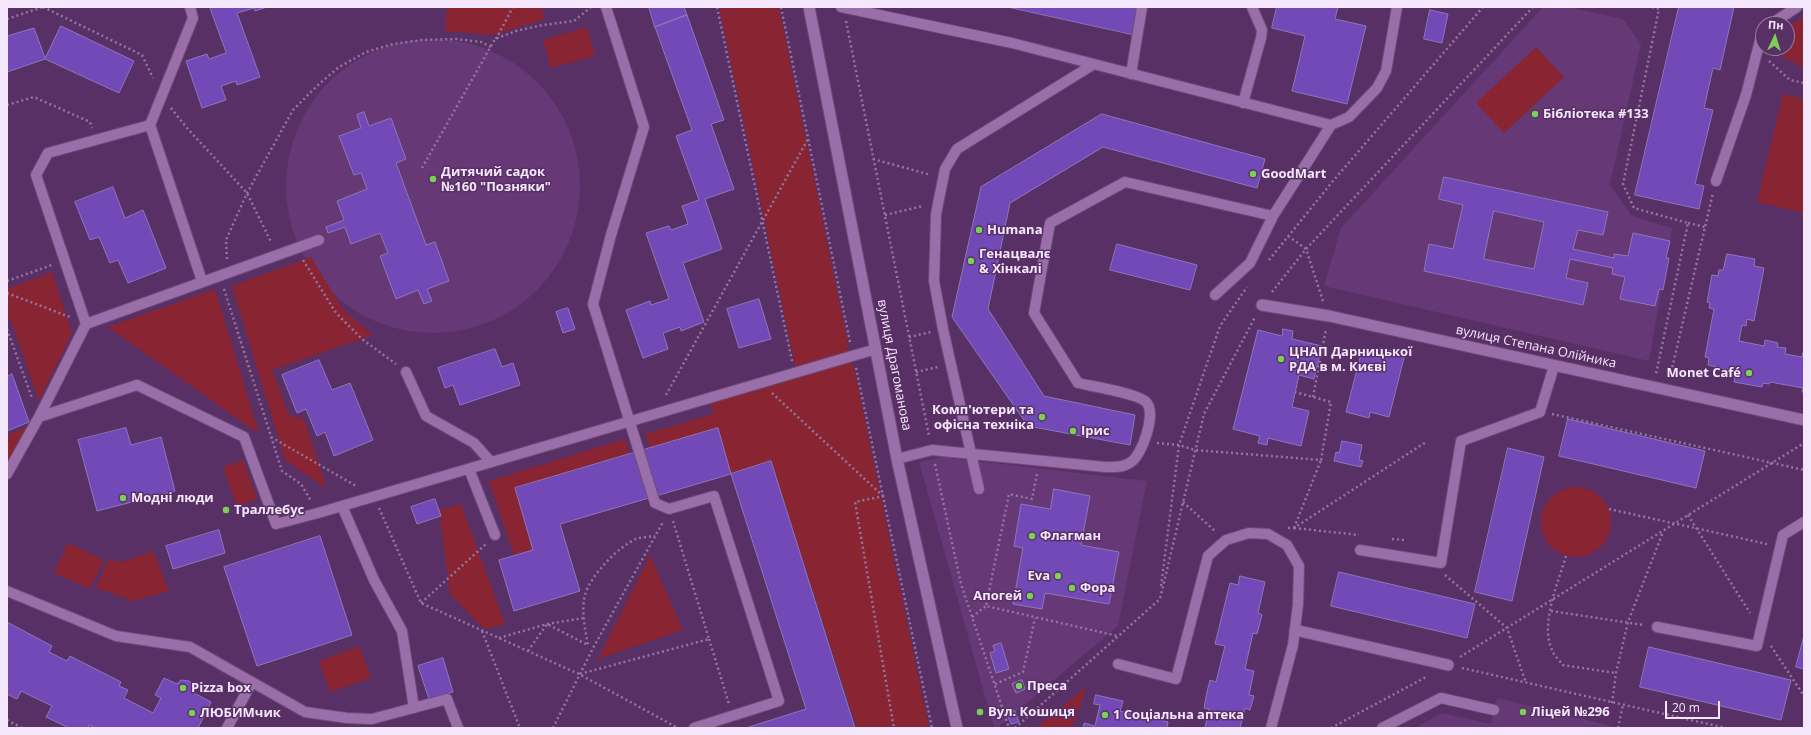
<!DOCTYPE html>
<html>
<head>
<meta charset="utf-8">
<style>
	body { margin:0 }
	#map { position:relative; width:1811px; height:735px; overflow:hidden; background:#583066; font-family:"Open Sans",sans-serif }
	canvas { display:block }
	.frame { position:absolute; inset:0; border:8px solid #f5e7fb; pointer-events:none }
	.north { position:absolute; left:1755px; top:16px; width:40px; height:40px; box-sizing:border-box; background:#583066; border:1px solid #9779a2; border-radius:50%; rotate:4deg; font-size:11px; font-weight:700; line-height:16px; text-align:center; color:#f5e7fb }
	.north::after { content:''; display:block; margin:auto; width:14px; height:18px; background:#7cd155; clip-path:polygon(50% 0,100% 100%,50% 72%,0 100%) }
	.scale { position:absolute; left:1665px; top:701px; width:55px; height:18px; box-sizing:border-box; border:2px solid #f5e7fb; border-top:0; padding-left:5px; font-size:12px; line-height:14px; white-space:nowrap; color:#f5e7fb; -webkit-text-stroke:3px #583066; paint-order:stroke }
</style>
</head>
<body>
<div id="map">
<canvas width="1811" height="735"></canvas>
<div class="frame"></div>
<div class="north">Пн</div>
<div class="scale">20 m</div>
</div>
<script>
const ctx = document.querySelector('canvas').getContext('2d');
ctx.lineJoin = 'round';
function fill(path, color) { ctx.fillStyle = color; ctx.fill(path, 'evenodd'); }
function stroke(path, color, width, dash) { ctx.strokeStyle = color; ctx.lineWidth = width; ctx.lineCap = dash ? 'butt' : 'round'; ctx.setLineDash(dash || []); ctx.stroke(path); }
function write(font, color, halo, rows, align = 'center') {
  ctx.font = font + ' "Open Sans",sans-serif'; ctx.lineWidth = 3; ctx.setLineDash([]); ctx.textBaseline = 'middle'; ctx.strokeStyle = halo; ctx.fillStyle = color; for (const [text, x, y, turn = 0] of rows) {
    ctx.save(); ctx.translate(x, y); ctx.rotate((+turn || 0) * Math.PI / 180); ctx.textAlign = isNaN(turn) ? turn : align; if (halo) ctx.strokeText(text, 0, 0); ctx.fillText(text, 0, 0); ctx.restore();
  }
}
fill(new Path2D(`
	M 1543,7 L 1567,7 L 1623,19 L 1641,44 L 1610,185 L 1632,216 L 1672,228 L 1649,361 L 1324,286 L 1341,228 Z
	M286 186a147 147 0 1 1 294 0a147 147 0 1 1-294 0Z
	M 942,457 L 1147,481 L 1118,626 L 997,728 L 994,728 L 919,462 Z
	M 1497,698 L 1620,728 L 1415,728 L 1442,713 L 1491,724 Z`), '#663875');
fill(new Path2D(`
	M 447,7 L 541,7 L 545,19 L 494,35 L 445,31 Z
	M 719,7 L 779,7 L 850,354 L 796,370 Z
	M 1804,17 L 1804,68 L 1777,53 L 1778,48 L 1787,48 L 1787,27 Z
	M 587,27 L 595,56 L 551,68 L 543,40 Z
	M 1536,47 L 1564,77 L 1504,133 L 1476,103 Z
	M 1783,94 L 1804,99 L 1804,213 L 1757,202 Z
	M 311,257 L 343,310 L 373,335 L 272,370 L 289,415 L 304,419 L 327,489 L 285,460 L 232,286 Z
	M 52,272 L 72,333 L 39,401 L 10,318 L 7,318 L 7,289 Z
	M 215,289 L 259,434 L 108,327 Z
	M 852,358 L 929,728 L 857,728 L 771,461 L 731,474 L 717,428 L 650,448 L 645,434 L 713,414 L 709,401 Z
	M 29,426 L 7,468 L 7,435 Z
	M 625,439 L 629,454 L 515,488 L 533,550 L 514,555 L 489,481 Z
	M 243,460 L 257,499 L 237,507 L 223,467 Z
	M1541 522a35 35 0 1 1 70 0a35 35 0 1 1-70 0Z
	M 461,504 L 505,624 L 484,629 L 450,594 L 439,510 Z
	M 68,543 L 104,560 L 90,589 L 54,573 Z
	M 153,551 L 169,591 L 133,601 L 96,588 L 108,560 L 122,562 Z
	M 650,555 L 683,630 L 598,659 Z
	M 359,646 L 371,678 L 330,692 L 319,661 Z
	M 1087,686 L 1072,728 L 1036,728 Z`), '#892432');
const building = new Path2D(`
	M 210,7 L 267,7 L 255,11 L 254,8 L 237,13 L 260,77 L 237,85 L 236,81 L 221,86 L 226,100 L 202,108 L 186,61 L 207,54 L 209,59 L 226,53 Z
	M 649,7 L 684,7 L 687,15 L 655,27 Z
	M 1008,7 L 1141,7 L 1136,35 Z
	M 1277,7 L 1338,7 L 1335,19 L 1366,26 L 1347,104 L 1292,91 L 1305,36 L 1272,28 Z
	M 1679,7 L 1734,7 L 1720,70 L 1713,68 L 1704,108 L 1713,110 L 1695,184 L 1704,186 L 1699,209 L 1635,195 Z
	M 1430,10 L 1448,14 L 1442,43 L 1424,39 Z
	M 687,15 L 724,120 L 711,124 L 734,189 L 705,199 L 722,249 L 683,263 L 704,322 L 681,331 L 680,327 L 663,333 L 668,349 L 643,358 L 626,310 L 650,301 L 651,305 L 669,299 L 646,233 L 669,226 L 671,230 L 688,224 L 682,206 L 699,200 L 676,136 L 692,130 L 655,27 Z
	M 61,26 L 134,61 L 119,93 L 45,59 L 7,72 L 7,36 L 34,28 L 45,58 Z
	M 364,112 L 369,126 L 391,118 L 406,159 L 396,163 L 426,245 L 435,242 L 449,281 L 427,289 L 432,301 L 424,304 L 418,290 L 396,299 L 380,256 L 388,253 L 380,233 L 351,244 L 345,227 L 328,233 L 326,227 L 344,220 L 337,201 L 367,189 L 361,173 L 354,175 L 339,136 L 361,128 L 357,115 Z
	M 1102,114 L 1265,159 L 1257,188 L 1103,147 L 1010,203 L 988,309 L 1044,396 L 1135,415 L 1130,445 L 1028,426 L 952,317 L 981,187 Z
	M 1444,177 L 1608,212 L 1603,235 L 1578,230 L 1573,249 L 1614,258 L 1614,254 L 1628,256 L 1633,233 L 1670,241 L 1666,258 L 1669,258 L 1663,290 L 1659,289 L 1655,306 L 1620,299 L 1625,277 L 1612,274 L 1613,268 L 1570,259 L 1566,278 L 1588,283 L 1583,305 L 1424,271 L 1429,244 L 1453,249 L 1463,205 L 1439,199 ZM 1494,211 L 1544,222 L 1534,269 L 1484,259 Z
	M 113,187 L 125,218 L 143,210 L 166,268 L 128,283 L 118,260 L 110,263 L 99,237 L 90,240 L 75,202 Z
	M 1117,244 L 1197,265 L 1190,290 L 1110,270 Z
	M 1727,254 L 1755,259 L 1754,266 L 1764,268 L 1754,321 L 1747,319 L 1746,326 L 1742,325 L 1739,341 L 1764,346 L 1765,340 L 1778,343 L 1777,347 L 1786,348 L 1785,354 L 1802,357 L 1803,352 L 1804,353 L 1804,392 L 1802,392 L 1803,388 L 1770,382 L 1769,384 L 1763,383 L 1762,387 L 1734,382 L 1735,376 L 1729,375 L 1730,370 L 1708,365 L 1709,358 L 1705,357 L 1714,309 L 1709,308 L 1710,303 L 1707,302 L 1712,275 L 1718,276 L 1719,270 L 1723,270 Z
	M 759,299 L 771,339 L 739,348 L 727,309 Z
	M 568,308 L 575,329 L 563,333 L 556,312 Z
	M 1283,329 L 1293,331 L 1292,339 L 1322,346 L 1314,379 L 1299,375 L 1292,407 L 1309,411 L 1301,446 L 1268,438 L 1267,445 L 1258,443 L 1260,436 L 1233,429 L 1258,330 L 1282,336 Z
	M 1380,348 L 1405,354 L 1389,417 L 1370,412 L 1369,418 L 1346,412 L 1361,354 L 1378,358 Z
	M 495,349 L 502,367 L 513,363 L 520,385 L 460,405 L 453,385 L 445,388 L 438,368 Z
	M 319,360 L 332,390 L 350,383 L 373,440 L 334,456 L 325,432 L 317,436 L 306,409 L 297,413 L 282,375 Z
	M 12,374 L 29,422 L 7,431 L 7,377 Z
	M 1568,419 L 1705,451 L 1696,488 L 1559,456 Z
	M 126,428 L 131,445 L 161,437 L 175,491 L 97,511 L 78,440 Z
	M 718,428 L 731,474 L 560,524 L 580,591 L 514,611 L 499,560 L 533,550 L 515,488 Z
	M 1342,441 L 1362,445 L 1359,460 L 1363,461 L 1361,467 L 1334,461 L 1336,452 L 1339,453 Z
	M 1508,448 L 1544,457 L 1512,601 L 1475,592 Z
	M 771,461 L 855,728 L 746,728 L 806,709 L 731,474 Z
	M 1054,489 L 1090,496 L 1081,545 L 1119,552 L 1109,604 L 1045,593 L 1042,609 L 1013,604 L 1023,548 L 1014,546 L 1021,504 L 1050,509 Z
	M 435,499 L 441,516 L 417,524 L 411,507 Z
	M 219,530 L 225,553 L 173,569 L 166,546 Z
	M 320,536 L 352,635 L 257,666 L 224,567 Z
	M 1339,572 L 1475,604 L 1467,638 L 1331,606 Z
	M 1240,576 L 1265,582 L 1258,613 L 1262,615 L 1257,634 L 1253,633 L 1245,669 L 1254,671 L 1249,695 L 1254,696 L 1250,710 L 1245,708 L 1240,728 L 1205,728 L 1209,709 L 1204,708 L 1207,692 L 1210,680 L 1216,682 L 1225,646 L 1215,644 L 1230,583 L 1238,585 Z
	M 7,622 L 52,646 L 49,652 L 67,661 L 70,656 L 121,682 L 119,686 L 128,690 L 124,698 L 153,713 L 161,698 L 155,695 L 164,678 L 177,684 L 181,680 L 189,681 L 194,685 L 192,692 L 211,702 L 198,728 L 96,728 L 89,725 L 88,728 L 69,728 L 46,717 L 52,706 L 21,691 L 17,699 L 7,694 Z
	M 1804,636 L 1804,669 L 1796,667 Z
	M 1001,643 L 1009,669 L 996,673 L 990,653 L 995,651 L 993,646 Z
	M 1649,647 L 1791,680 L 1781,720 L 1640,687 Z
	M 443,658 L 453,692 L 429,699 L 418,666 Z
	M 1022,680 L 1025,689 L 1016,693 L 1012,684 Z
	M 1096,695 L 1123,701 L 1120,711 L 1168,722 L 1167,728 L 1083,728 L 1084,723 L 1095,726 L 1100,705 L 1094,704 Z
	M 1015,711 L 1019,722 L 1011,724 L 1007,714 Z`);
fill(building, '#7249b7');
stroke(building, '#8b78b9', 1);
const service = new Path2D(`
	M 190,7 L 193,18 L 150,125 L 202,281
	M 606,7 L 644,127 L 611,235 L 593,304 L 655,503 L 669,509 L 714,496 L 779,701 L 694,728
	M 841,7 L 1012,43 L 1331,125 L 1273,216 L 1250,263 L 1215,295
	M 1771,24 L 1797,7
	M 1131,74 L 1142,7
	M 1243,103 L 1261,38 L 1262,30 L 1252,7
	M 1331,125 L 1349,117 L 1377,88 L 1386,71 L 1397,7
	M 1716,181 L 1746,95 L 1763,29
	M 86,324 L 36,175 L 48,153 L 150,125
	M 406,372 L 426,416 L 474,443 L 491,462
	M 39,417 L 137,385 L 244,437 L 276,524 L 318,513 L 876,349
	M 897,459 L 932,450 L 1105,467 C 1114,467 1123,468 1131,462 C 1142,455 1156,415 1147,403 C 1141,394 1091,386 1078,383 L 1034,313 L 1050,223 L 1125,182 L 1273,216
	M 469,469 L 495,535
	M 7,474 L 39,417 L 86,324 L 319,240
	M 979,489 L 943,329 L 934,281 L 936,214 L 945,169 L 957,149 L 1094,64
	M 342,506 L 374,580 L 402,631 L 414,708
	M 1360,550 L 1441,563 L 1461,441 L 1540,412 L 1554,366
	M 7,591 L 116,636 L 190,647 L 305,712 L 347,718 L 372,719 L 447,699 L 458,728
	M 1657,627 L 1757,646 L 1783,535 L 1804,522
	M 1118,664 L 1176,679 L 1208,556 L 1226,540 L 1249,533 L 1268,534 L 1287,545 L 1299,566 L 1298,604 L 1293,645 L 1271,728
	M 227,728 L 252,682
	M 1382,728 L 1441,698 L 1494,710`);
const pedestrian = new Path2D(`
	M 1295,630 L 1448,665`);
const minor = new Path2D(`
	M 1262,305 L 1329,316 L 1804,420`);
const tertiary = new Path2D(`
	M 809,7 L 897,459 L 957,728`);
stroke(service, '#6d4c78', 12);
stroke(pedestrian, '#6d4c78', 13);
stroke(minor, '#6d4c78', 13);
stroke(tertiary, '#6d4c78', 13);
stroke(new Path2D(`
	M 43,7 L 142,55 L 153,78
	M 717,7 L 792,361
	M 781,7 L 850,342
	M 1652,7 L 1659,9 L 1623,184 L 1634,208 L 1688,223 L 1656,374
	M 7,19 L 43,7
	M 846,21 L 929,436
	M 496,39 L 513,7
	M 1769,61 L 1790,80 L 1804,83
	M 7,105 L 34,97 L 90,122 L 92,128
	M 171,108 L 187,128 L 247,193 L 271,242
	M 873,159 L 931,175
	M 422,168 L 495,39 L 516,31 L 543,25 L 574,21 L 591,7
	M 885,215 L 923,206
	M 1688,223 L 1705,227
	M 1288,236 L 1306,249 L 1323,301
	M 227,259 L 226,240 L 247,193 L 293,110 L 318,85 L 339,67 L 366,52 L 393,44 L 422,40 L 457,39 L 481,42 L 491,47
	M 303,260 L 336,313 L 362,339 L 396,364
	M 1269,260 L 1333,181 L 1483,7
	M 7,281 L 52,265
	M 224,289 L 282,471 L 301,484 L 311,501
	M 1272,292 L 1306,249 L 1533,7
	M 7,293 L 70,317
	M 7,329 L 32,398
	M 909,337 L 931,332
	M 856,368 L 932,728
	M 916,372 L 938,367
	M 1670,377 L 1713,193
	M 772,393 L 883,496
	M 666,395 L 808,139
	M 1313,397 L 1326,329
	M 1552,414 L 1804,470
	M 271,437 L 356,486
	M 1157,443 L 1179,445 L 1195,450 L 1321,460 L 1331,402 L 1295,392
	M 935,464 L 961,584 L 1009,728
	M 1037,474 L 1032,499 L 1009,494 L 986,606 L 1118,636
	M 884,496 L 855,502 L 894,728
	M 1183,502 L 1216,532
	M 379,508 L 421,603 L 579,674 L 678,728
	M 1609,509 L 1767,544
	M 1688,515 L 1750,613
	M 1288,528 L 1294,528 L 1426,442
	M 1294,528 L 1359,535
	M 1294,528 L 1321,460
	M 1392,539 L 1404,540 L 1406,542
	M 1566,556 C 1558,583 1540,624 1552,650 C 1554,656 1560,661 1563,665 L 1616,673
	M 1445,575 L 1507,628 L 1526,683
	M 1161,586 L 1179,445 L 1220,326 L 1247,287
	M 421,603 L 486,544
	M 1551,611 L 1644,625
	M 972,617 L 986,606
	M 482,631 L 520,728
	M 499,638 L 547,624 L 584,618
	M 709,639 L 729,704
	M 1771,646 L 1804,696
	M 528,651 L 547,624 L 588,645 C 585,629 581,611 585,595 C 590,576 618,547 636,539 C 641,537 649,537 655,536
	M 1460,657 L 1804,443
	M 1462,668 L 1726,728
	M 580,674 L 709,639 L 673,521
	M 995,684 L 1023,672 L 1035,618
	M 1612,703 L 1616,673 L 1628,622 L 1663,532
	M 7,720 L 22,728
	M 553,728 L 593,648 L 663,522
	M 1015,728 L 1160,599 L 1204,414 L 1255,317
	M 1331,728 L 1428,676
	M 1618,728 L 1623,705`), '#94769f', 2.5, [2, 3]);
stroke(service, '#9a6fa9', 10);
stroke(pedestrian, '#9a6fa9', 11);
stroke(minor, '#9a6fa9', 11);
stroke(tertiary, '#9a6fa9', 11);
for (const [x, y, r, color] of [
	[1535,114,4,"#7cd155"],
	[1253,174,4,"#7cd155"],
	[433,179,4,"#7cd155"],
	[979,230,4,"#7cd155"],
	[971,261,4,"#7cd155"],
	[1281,359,4,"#7cd155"],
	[1749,373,4,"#7cd155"],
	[1042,417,4,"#7cd155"],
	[1073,431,4,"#7cd155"],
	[123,498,4,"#7cd155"],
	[226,510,4,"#7cd155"],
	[1032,536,4,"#7cd155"],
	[1058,576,4,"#7cd155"],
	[1072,588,4,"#7cd155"],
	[1030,596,4,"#7cd155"],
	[1019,686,4,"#7cd155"],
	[183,688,4,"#7cd155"],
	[980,712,4,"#7cd155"],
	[1523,712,4,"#7cd155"],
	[192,713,4,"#7cd155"],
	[1105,715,4,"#7cd155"]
]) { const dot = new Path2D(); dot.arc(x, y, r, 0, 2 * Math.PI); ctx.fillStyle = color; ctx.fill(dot); stroke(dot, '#583066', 1.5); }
write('bold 13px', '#f5e7fb', '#583066', [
	["Бібліотека #133",1543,114],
	["Дитячий садок",441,172],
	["№160 \"Позняки\"",441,187],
	["GoodMart",1261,174],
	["Humana",987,230],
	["Генацвалє",979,254],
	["& Хінкалі",979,269],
	["ЦНАП Дарницької",1289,352],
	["РДА в м. Києві",1289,367],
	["Monet Café",1741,373,"right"],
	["Комп'ютери та",1034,410,"right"],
	["офісна техніка",1034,425,"right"],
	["Ірис",1081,431],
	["Модні люди",131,498],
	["Траллебус",234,510],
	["Флагман",1040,536],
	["Eva",1050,576,"right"],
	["Фора",1080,588],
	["Апогей",1022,596,"right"],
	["Преса",1027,686],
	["Pizza box",191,688],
	["Вул. Кошиця",988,712],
	["Ліцей №296",1531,712],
	["ЛЮБИМчик",200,713],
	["1 Соціальна аптека",1113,715]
], 'left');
write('13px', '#f5e7fb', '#583066', [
	["вулиця Степана Олійника",1536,347,12],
	["вулиця Драгоманова",894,365,79]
]);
</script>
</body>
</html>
